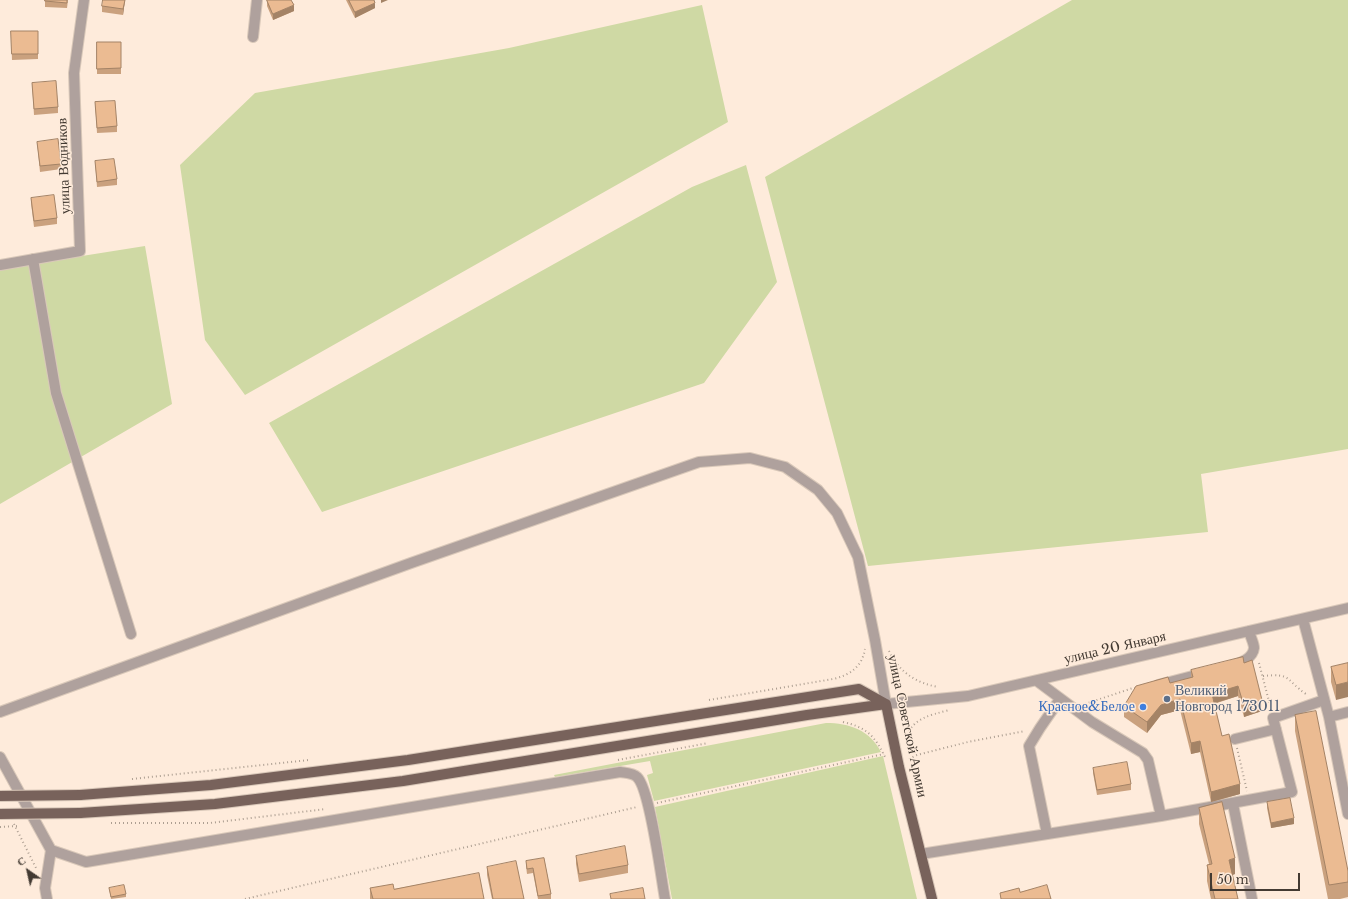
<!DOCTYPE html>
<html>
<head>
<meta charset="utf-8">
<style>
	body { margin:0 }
	#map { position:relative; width:1348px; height:899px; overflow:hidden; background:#feebdb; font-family:"Libre Baskerville",serif }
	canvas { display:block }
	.north { position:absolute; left:8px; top:851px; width:40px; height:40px; -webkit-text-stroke:3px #feebdb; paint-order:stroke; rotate:326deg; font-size:11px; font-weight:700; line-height:16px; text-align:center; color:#433a32 }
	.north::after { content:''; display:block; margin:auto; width:14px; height:18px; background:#433a32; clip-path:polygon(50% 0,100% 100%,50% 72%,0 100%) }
	.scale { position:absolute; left:1210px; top:873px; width:90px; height:18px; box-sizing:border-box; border:2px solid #433a32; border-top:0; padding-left:5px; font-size:12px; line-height:14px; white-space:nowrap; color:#433a32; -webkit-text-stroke:3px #feebdb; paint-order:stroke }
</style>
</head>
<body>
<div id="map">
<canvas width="1348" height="899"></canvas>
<div class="north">С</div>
<div class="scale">50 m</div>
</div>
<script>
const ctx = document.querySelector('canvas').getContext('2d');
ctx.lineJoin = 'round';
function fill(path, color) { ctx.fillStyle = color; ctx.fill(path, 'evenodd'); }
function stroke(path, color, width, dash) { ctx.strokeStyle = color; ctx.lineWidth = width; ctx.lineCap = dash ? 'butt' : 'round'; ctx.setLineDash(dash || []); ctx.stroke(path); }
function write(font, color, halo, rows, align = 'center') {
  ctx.font = font + ' "Libre Baskerville",serif'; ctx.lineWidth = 3; ctx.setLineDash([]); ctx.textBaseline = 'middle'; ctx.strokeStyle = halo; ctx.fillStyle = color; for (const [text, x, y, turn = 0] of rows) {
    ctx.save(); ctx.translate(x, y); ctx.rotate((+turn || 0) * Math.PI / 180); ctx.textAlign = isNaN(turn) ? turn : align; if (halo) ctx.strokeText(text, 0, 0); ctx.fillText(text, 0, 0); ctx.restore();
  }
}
fill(new Path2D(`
	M 1072,0 L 1348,0 L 1348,449 L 1201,474 L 1208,532 L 868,566 L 765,177 Z
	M 702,5 L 728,122 L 245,395 L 205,340 L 180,165 L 255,93 L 509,48 Z
	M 746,165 L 777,282 L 704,383 L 322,512 L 269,423 L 692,187 Z
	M 145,246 L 172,404 L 0,504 L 0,269 Z
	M 826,723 C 849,723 870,730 881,752 L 654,801 L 647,775 L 653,773 L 650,761 L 555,777 L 554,775 Z
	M 883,756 L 917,899 L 672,899 L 655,807 Z`), '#cfd9a4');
const minor = new Path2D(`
	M 253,37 L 257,0
	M 33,259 L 56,393 L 131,634
	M 0,265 L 80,251 L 74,73 L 84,0
	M 1303,619 L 1329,717 L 1348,814
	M 1231,666 C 1240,664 1253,658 1254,648 C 1254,643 1250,636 1249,631
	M 1037,681 L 1092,722 L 1143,753 L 1148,760 L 1161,816
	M 1158,685 L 1204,673
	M 0,712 L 411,563 L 699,462 L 750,458 L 785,467 L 818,490 L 837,513 L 858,557 L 875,640 L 886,704 L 968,696 L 1348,608
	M 1329,717 L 1348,712
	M 1235,739 L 1276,729
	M 0,757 L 51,850 L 86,862 L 620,772 C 626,773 633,773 637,777 C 650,789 661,877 665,899
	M 1233,804 L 1252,899
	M 1047,834 L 1029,746 L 1040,728 L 1060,699
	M 921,854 L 1161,816 L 1292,792 L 1273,718 L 1324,700
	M 47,899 L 45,888 L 51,850`);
const major = new Path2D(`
	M 886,704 L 899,767 L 932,899
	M 80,795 L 211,785 L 408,760 L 859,689 L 886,704
	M 80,813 L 215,804 L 403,781 L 807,715 L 886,704`);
stroke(minor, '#d9c8b9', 12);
stroke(major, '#d9c8b9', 12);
stroke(new Path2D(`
	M 889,651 C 899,672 916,683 938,687
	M 1259,663 L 1271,709
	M 1263,676 C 1293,673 1285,680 1306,694
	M 709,700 L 833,679 C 850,675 862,667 865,649
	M 1085,704 L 1133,688 L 1136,688
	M 843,722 C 866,727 875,736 885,757
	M 905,738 C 915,717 928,716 949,710
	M 1237,748 L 1247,791
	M 909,759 L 917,755 L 968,742 L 1025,731
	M 618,760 L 708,743
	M 132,779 L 309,760
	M 657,803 L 884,754
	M 111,823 L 210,823 L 326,809
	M 14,824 L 37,870
	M 245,899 L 637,807`), '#ad9f92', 2, [1, 3]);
stroke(minor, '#afa19d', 10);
stroke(major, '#78625b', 10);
const majorBridge = new Path2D(`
	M 0,796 L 80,795
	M 0,814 L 80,813`);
stroke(majorBridge, '#d9c8b9', 12, []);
stroke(new Path2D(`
	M 0,827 L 19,826`), '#ad9f92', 2, [1, 3]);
stroke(majorBridge, '#78625b', 10);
fill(new Path2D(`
	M 45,0 L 68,0 L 67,8 L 45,7 Z
	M 125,0 L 123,15 L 102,12 L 102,6 Z
	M 267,0 L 294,11 L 273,20 L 267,6 Z
	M 346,0 L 374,0 L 375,8 L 355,18 Z
	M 11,31 L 38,31 L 38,59 L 12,60 Z
	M 97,42 L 121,42 L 121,74 L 97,74 Z
	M 32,83 L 58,107 L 58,113 L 34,115 Z
	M 95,102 L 117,126 L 117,132 L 97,133 Z
	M 37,142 L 61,164 L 61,169 L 40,172 Z
	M 95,161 L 117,179 L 117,185 L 97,187 Z
	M 31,198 L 57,218 L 57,224 L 34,227 L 31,203 Z
	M 1244,663 L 1262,711 L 1244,717 L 1238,696 L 1214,704 L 1222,736 L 1240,794 L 1211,802 L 1200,752 L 1191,754 L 1180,710 L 1161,715 L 1147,733 L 1124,717 L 1124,706 L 1170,683 L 1191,678 L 1191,670 Z
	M 1348,663 L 1336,700 L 1331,682 L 1331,667 Z
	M 1295,715 L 1348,871 L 1348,897 L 1340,899 L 1328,899 L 1295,731 Z
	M 1093,768 L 1131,784 L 1131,790 L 1097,795 L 1093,773 Z
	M 1267,802 L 1294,824 L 1271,828 L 1267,808 Z
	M 1199,808 L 1235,874 L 1232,875 L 1238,899 L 1211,899 L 1207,881 L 1207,865 L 1209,864 L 1199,824 Z
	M 576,856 L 628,865 L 628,873 L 579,882 L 576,864 Z
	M 544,858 L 551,894 L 551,899 L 538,899 L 533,873 L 527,874 L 526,866 L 526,861 Z
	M 487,867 L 524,899 L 492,899 L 487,875 Z
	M 109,888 L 126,894 L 126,897 L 111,899 Z
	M 370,888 L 484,899 L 370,899 Z`), '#caa17e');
fill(new Path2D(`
	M 125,0 L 123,15 L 123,9 Z
	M 381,0 L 388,0 L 381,3 Z
	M 375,3 L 375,8 L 355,18 L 355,12 Z
	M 294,5 L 294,11 L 273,20 L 273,14 Z
	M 1348,682 L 1348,697 L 1336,700 L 1336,685 Z
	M 1238,686 L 1238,696 L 1212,704 L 1212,694 Z
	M 1180,699 L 1180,710 L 1161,715 L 1147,733 L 1147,722 L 1161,705 Z
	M 1262,700 L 1262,711 L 1244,717 L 1244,706 Z
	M 1200,741 L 1200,752 L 1191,754 L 1191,743 Z
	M 1240,784 L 1240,794 L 1211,802 L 1211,792 Z
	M 1294,818 L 1294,824 L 1271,828 L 1271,823 Z
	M 1235,858 L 1235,874 L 1229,876 L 1229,860 Z`), '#a48366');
const building = new Path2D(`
	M 45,0 L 67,0 L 67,3 L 45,1 Z
	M 103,0 L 125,0 L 123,9 L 102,6 Z
	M 267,0 L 291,0 L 294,5 L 273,14 Z
	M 349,0 L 374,0 L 375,3 L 355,12 Z
	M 11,31 L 38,31 L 38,54 L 12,54 Z
	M 97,42 L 121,42 L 121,68 L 97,69 Z
	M 56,81 L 58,107 L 34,109 L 32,83 Z
	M 115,101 L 117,126 L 97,128 L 95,102 Z
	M 58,139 L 61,164 L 40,166 L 37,142 Z
	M 114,159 L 117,179 L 97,182 L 95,161 Z
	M 54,195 L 57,218 L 34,221 L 31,198 Z
	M 1243,657 L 1244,663 L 1252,660 L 1262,700 L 1244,706 L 1238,686 L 1212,694 L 1222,736 L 1229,734 L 1240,784 L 1211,792 L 1200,741 L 1191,743 L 1180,699 L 1161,705 L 1147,722 L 1124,706 L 1136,686 L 1168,677 L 1170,683 L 1193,677 L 1191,670 Z
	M 1348,663 L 1348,682 L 1336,685 L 1331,667 Z
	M 1316,711 L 1348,871 L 1348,882 L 1329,885 L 1295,715 Z
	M 1127,762 L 1131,784 L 1097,790 L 1093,768 Z
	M 1290,798 L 1294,818 L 1271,823 L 1267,802 Z
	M 1222,802 L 1235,858 L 1229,860 L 1238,899 L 1215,899 L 1207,865 L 1212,864 L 1199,808 Z
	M 625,846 L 628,865 L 579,874 L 576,856 Z
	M 544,858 L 551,894 L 538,896 L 533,868 L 527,869 L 526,861 Z
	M 516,861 L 524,899 L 493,899 L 487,867 Z
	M 479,873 L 484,899 L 373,899 L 370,888 L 393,884 L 394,889 Z
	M 124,885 L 126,894 L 111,897 L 109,888 Z
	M 1047,885 L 1051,899 L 1001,899 L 1000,893 L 1019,888 L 1020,892 Z
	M 643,888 L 645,899 L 611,899 L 610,894 Z`);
fill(building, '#ebbb92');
stroke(building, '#a48366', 1);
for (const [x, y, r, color] of [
	[1167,699,4,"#5c6f8a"],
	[1143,707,4,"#3f7fe0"]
]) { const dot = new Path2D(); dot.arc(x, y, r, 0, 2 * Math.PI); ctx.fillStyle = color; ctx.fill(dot); stroke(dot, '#feebdb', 1.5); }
write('14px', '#433a32', '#feebdb', [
	["улица Водников",64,166,-92],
	["улица 20 Января",1115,648,-13],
	["улица Советской Армии",907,726,78]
]);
write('14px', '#4e5e75', '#feebdb', [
	["Великий",1175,691],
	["Новгород 173011",1175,707]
], 'left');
write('14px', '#366cbe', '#feebdb', [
	["Красное&Белое",1135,707]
], 'right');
</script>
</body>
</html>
